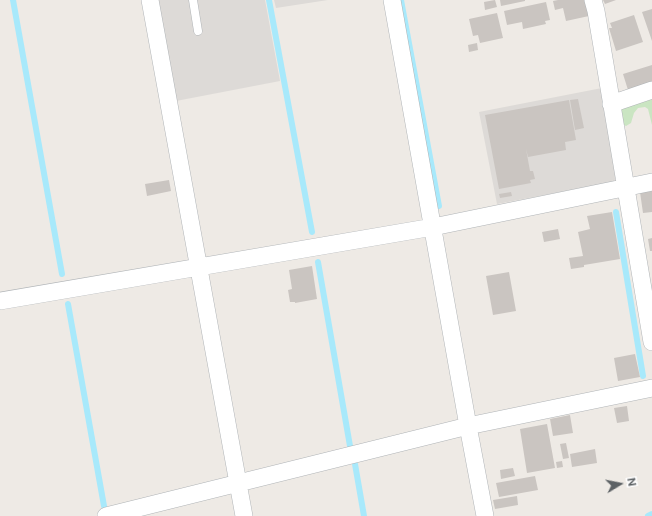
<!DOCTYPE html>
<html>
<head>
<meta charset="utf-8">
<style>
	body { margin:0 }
	#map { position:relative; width:652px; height:516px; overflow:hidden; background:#eeeae5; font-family:"Public Sans",sans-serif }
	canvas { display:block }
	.north { position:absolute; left:600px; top:464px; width:40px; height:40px; -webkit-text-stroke:3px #fff; paint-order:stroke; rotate:80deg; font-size:11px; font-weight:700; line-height:16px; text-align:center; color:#5d6265 }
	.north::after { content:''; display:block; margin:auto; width:14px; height:18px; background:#5d6265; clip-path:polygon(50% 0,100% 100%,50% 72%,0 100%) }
</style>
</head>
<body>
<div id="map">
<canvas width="652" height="516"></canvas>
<div class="north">N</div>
</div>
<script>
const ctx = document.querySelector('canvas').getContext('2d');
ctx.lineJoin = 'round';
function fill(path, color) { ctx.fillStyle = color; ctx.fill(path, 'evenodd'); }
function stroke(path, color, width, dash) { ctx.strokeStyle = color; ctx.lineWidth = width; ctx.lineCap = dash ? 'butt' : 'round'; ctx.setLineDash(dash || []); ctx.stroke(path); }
fill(new Path2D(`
	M 158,0 L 265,0 L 280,81 L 176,101 Z
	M 274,0 L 328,0 L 276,8 Z
	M 602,88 L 617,177 L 613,182 L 497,204 L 479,112 Z`), '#dddad7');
fill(new Path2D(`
	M 652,96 L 652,125 L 648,109 L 645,107 L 638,108 L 634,113 L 631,123 L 626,126 L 621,123 L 618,109 Z`), '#cae5c2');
stroke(new Path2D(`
	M 13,0 L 62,274
	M 269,0 L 312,232
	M 401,0 L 439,206
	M 616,212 L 643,376
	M 318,262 L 350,446
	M 68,304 L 104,506
	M 355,464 L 364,516
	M 648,516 L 652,514`), '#a8e9fb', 6);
fill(new Path2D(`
	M 495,0 L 497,7 L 485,10 L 484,2 Z
	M 500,0 L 525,0 L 525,1 L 501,6 Z
	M 558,0 L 586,0 L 589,16 L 566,21 L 563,8 L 555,10 L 553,1 Z
	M 603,0 L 616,0 L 605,4 Z
	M 546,2 L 550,20 L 545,21 L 546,24 L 523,29 L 522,22 L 507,25 L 504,11 Z
	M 652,9 L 652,41 L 642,12 Z
	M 497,13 L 503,38 L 480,43 L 478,35 L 473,36 L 469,19 Z
	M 634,15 L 643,42 L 616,51 L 609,28 L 612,28 L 610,23 Z
	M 477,43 L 478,50 L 469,52 L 468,45 Z
	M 652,65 L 652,83 L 628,90 L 623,74 Z
	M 578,99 L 584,128 L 575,130 L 570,100 Z
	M 569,100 L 576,140 L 565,142 L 566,150 L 528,157 L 526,149 L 530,171 L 533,171 L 535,179 L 530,180 L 531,183 L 499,189 L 485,115 Z
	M 169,180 L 171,191 L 147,196 L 145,184 Z
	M 652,191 L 652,212 L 643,213 L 640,192 Z
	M 511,192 L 512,196 L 500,198 L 499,194 Z
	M 612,212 L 620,259 L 584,265 L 584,267 L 571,269 L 569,258 L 583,256 L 578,232 L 590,229 L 587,216 Z
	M 558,229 L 560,239 L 544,242 L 542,232 Z
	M 652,238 L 652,251 L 650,251 L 648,239 Z
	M 312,266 L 317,299 L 295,303 L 295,302 L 290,302 L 288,290 L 292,289 L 289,270 Z
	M 509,272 L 516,311 L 493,315 L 486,276 Z
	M 635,354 L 640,377 L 618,381 L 614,358 Z
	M 627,406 L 629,421 L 617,423 L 614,408 Z
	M 570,415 L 573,433 L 553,436 L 550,419 Z
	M 547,424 L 555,468 L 527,473 L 520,429 Z
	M 566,443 L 569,458 L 563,459 L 560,444 Z
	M 595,449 L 597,463 L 572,467 L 570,454 Z
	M 562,461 L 563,467 L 557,468 L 556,462 Z
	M 513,468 L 515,476 L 501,479 L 500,470 Z
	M 535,476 L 538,490 L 499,497 L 496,483 Z
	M 517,496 L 518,505 L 495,509 L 493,500 Z`), '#cac5c1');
const lane = new Path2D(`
	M 193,0 L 198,31`);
const street = new Path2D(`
	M 150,0 L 244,516
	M 392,0 L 468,426 L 485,516
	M 593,0 L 596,11 L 652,342
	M 611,104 L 652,90
	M 0,301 L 433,227 L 652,182
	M 106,516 L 468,426 L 652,388`);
stroke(lane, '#b0b4b7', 9);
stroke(street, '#b0b4b7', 18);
stroke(lane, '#fff', 8);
stroke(street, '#fff', 17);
</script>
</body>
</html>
